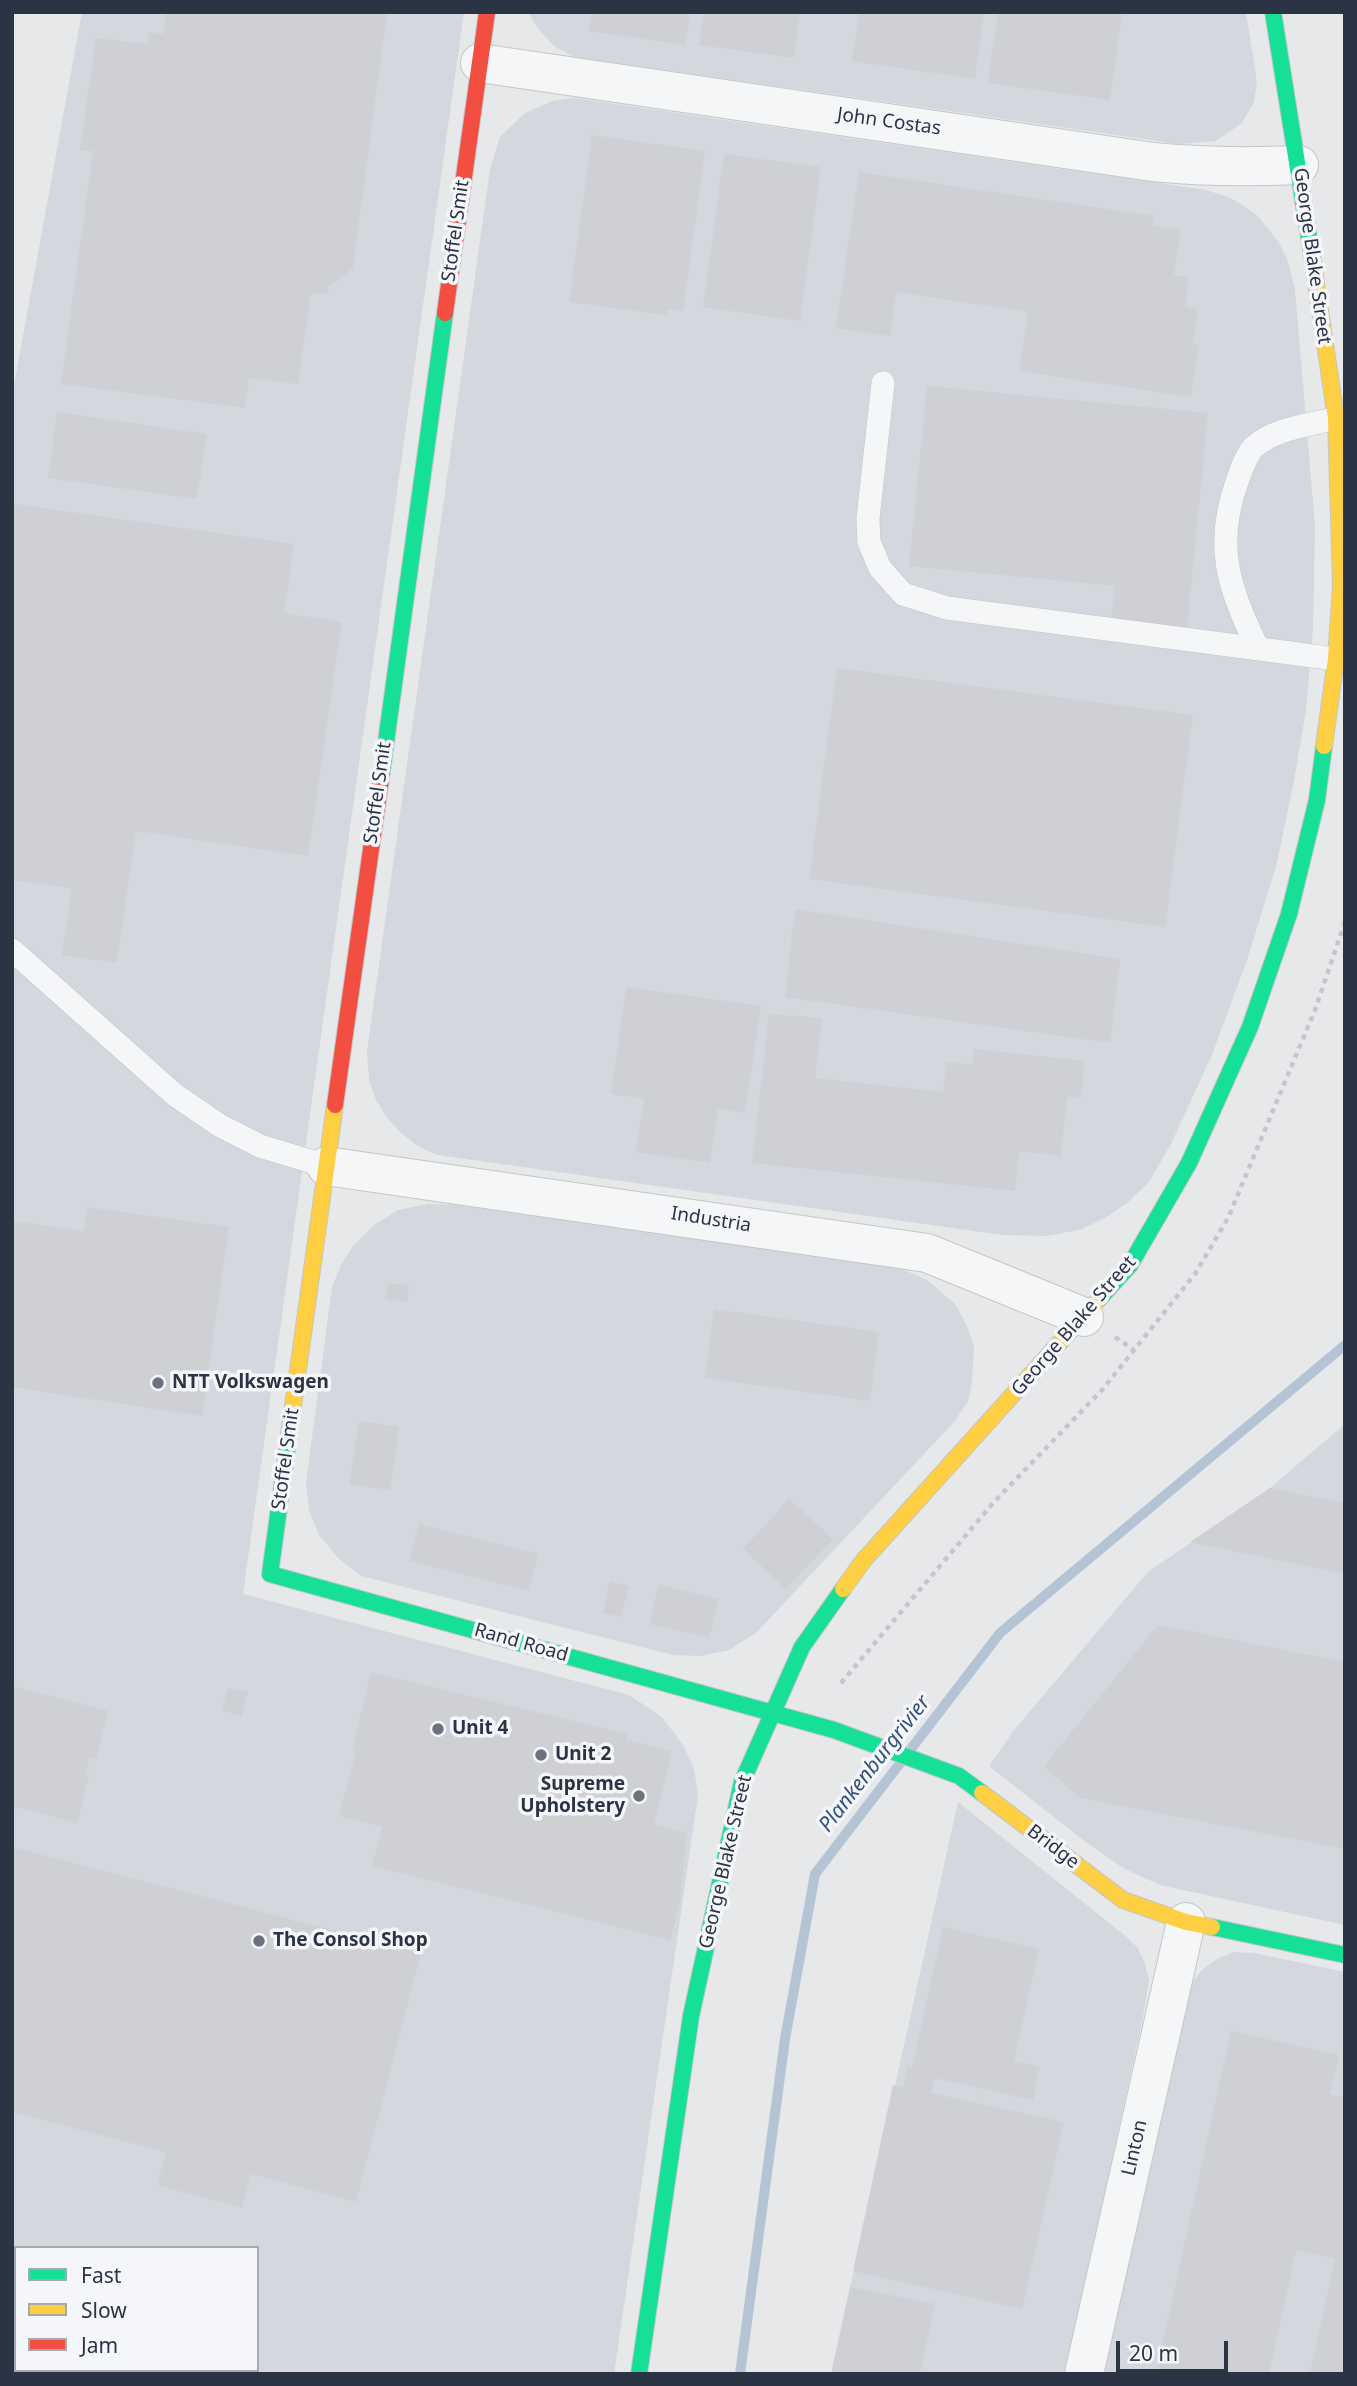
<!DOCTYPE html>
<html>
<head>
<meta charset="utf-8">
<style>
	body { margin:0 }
	#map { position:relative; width:1357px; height:2386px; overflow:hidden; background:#e6e8ea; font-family:"Noto Sans",sans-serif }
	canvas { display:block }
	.frame { position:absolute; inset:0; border:14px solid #2b3445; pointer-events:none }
	.legend { position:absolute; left:14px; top:2246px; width:245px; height:126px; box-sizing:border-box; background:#f4f6f9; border:2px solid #a4a8b1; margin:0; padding:9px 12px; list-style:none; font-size:21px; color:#2b3445 }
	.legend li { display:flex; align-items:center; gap:14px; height:35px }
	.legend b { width:35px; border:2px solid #a4a8b1 }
	.scale { position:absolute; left:1116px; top:2341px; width:112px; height:32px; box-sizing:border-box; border:4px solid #2b3445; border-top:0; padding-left:9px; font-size:21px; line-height:24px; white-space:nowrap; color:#2b3445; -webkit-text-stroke:5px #f4f6f9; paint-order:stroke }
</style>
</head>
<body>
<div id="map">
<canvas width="1357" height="2386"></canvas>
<div class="frame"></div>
<ul class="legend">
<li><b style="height:9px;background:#16e098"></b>Fast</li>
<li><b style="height:9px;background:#ffcf43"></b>Slow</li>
<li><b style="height:9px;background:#f24e42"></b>Jam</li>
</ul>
<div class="scale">20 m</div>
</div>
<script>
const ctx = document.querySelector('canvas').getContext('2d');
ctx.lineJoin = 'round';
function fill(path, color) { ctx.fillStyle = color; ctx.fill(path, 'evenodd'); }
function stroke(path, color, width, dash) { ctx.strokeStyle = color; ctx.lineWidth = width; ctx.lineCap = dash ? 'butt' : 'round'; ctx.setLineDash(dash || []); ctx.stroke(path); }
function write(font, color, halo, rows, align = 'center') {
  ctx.font = font + ' "Noto Sans",sans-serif'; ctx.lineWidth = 7; ctx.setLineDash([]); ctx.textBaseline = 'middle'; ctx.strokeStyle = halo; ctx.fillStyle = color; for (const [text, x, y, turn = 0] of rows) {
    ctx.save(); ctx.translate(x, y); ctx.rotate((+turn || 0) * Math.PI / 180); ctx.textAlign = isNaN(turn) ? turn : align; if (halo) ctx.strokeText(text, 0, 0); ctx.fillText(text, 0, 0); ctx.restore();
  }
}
fill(new Path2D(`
	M 82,12 L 464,12 L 243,1594 L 629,1695 L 662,1717 L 683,1745 L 694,1769 L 698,1795 L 614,2374 L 12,2374 L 12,396 ZM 16,2248 L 257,2248 L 257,2370 L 16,2370 Z
	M 528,12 L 1246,12 L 1257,82 L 1254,102 L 1242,123 L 1216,141 L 1179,144 L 574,57 L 554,46 L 536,26 Z
	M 574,98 L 1206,190 L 1231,198 L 1257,215 L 1278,241 L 1288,261 L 1295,289 L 1315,527 L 1313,628 L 1306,710 L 1294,781 L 1276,867 L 1247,960 L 1212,1055 L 1171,1144 L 1149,1182 L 1127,1203 L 1105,1218 L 1079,1230 L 1046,1236 L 1002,1235 L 438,1155 L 419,1147 L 400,1132 L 385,1115 L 375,1098 L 369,1080 L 367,1051 L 490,169 L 500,137 L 525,113 L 552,101 Z
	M 428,1204 L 455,1205 L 897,1267 L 927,1280 L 955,1304 L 967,1326 L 974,1346 L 972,1382 L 968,1402 L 954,1422 L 757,1632 L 729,1650 L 701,1656 L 673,1655 L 361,1576 L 339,1559 L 319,1535 L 309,1510 L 306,1483 L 332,1287 L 341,1265 L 353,1246 L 373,1226 L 398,1210 Z
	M 1345,1424 L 1345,1925 L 1160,1885 L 1123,1868 L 1087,1843 L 989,1766 L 1014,1730 L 1148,1572 L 1270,1488 Z
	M 958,1802 L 1128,1938 L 1137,1947 L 1145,1964 L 1149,1980 L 1142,2022 L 1065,2374 L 831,2374 Z
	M 1233,1952 L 1254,1953 L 1345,1972 L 1345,2374 L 1104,2374 L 1186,1999 L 1194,1980 L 1202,1970 L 1217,1959 Z`), '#d4d7dd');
stroke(new Path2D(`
	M 740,2374 L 785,2039 L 815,1874 L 1000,1633 L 1345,1345`), '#b4c4d5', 10);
fill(new Path2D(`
	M 166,12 L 387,12 L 353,268 L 329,286 L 327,294 L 311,293 L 298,384 L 249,378 L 245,408 L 61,384 L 93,151 L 80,150 L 96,38 L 147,44 L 149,32 L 163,34 Z
	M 592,12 L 690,12 L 685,45 L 589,31 Z
	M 704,12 L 800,12 L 794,58 L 699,45 Z
	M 859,12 L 984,12 L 975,79 L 852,61 Z
	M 998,12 L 1122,12 L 1110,100 L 988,83 Z
	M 592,135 L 705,151 L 683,311 L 667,309 L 666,315 L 569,302 Z
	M 724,154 L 821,167 L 800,321 L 703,307 Z
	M 859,172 L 1154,216 L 1153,226 L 1181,230 L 1174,275 L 1189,277 L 1185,307 L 1198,309 L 1193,344 L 1199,345 L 1191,397 L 1019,371 L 1028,312 L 896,292 L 890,336 L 836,328 Z
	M 927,386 L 1208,413 L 1187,628 L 1111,621 L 1115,586 L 909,566 Z
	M 57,412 L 207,434 L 197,499 L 48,478 Z
	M 14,504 L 294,544 L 284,613 L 342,622 L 308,856 L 136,831 L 117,963 L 62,955 L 72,888 L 12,880 Z
	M 837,668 L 1193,715 L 1165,927 L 809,879 Z
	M 795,909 L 1120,959 L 1110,1043 L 785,997 Z
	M 626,987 L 761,1006 L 745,1113 L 718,1109 L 710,1163 L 636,1152 L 644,1099 L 611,1094 Z
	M 769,1014 L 822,1018 L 815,1078 L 943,1092 L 946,1062 L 972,1065 L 974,1049 L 1085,1061 L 1081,1098 L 1067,1097 L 1061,1156 L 1019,1151 L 1015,1191 L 752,1163 Z
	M 87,1207 L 229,1227 L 202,1416 L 12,1387 L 12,1221 L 84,1231 Z
	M 388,1283 L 409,1285 L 407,1302 L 385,1299 Z
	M 714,1309 L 879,1332 L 870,1401 L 705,1378 Z
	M 359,1421 L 399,1427 L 390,1490 L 349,1484 Z
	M 1270,1488 L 1345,1503 L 1345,1574 L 1190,1542 Z
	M 789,1499 L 833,1539 L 786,1589 L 743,1549 Z
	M 419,1524 L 538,1554 L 529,1591 L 409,1561 Z
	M 610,1581 L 629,1586 L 621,1617 L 603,1613 Z
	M 659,1585 L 719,1599 L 709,1638 L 649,1624 Z
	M 1158,1625 L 1345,1662 L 1345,1849 L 1080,1798 L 1044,1766 Z
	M 371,1672 L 627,1734 L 626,1740 L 672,1751 L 654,1824 L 687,1833 L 680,1901 L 670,1940 L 372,1866 L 382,1827 L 339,1816 L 356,1751 L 352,1751 Z
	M 12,1686 L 108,1711 L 96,1759 L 90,1757 L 85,1775 L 89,1776 L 77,1823 L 12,1806 Z
	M 228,1688 L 248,1692 L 242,1716 L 222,1711 Z
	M 12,1847 L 421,1953 L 356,2202 L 251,2174 L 242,2208 L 157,2185 L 166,2152 L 12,2112 Z
	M 943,1927 L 1039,1949 L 1014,2061 L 1040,2067 L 1033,2100 L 935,2078 L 931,2093 L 1064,2122 L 1022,2309 L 853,2271 L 893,2085 L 903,2087 L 907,2067 L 912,2068 Z
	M 1231,2031 L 1339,2055 L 1330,2094 L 1345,2098 L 1345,2374 L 1310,2374 L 1335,2259 L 1296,2250 L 1269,2374 L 1156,2374 Z
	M 850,2287 L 935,2304 L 920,2374 L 831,2374 Z
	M 12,2356 L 16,2357 L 16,2370 L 67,2370 L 77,2374 L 12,2374 Z`), '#ced0d3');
const lane = new Path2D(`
	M 883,383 L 868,518 L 869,542 L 880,568 L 903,594 L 947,608 L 1336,659
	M 1258,649 C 1229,588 1213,546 1238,479 C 1242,468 1247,453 1255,446 C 1276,428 1310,425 1336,418
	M 12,950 L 175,1095 L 219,1125 L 260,1146 L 326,1166`);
const street = new Path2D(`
	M 480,63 L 1153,162 C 1202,167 1250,167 1299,165
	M 326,1166 L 927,1253 L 1084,1317
	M 1084,2374 L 1186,1922`);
const fast = new Path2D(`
	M 1273,12 L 1313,263
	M 382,771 L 445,313
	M 1099,1299 L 1130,1265 L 1189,1163 L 1250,1027 L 1289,914 L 1317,800 L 1324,746
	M 291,1420 L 270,1574 L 834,1730 L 959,1776 L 982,1793
	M 1212,1927 L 1345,1955
	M 639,2374 L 691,2016 L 742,1782 L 802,1647 L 843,1589`);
const slow = new Path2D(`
	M 1313,263 L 1336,418 L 1341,585 L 1336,659 L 1324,746
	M 291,1420 L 335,1105
	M 843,1589 L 863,1561 L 1099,1299
	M 982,1793 L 1123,1900 L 1186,1922 L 1212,1927`);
const jam = new Path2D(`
	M 445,313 L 487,12
	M 335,1105 L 382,771`);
stroke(lane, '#c4c6c8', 24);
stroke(street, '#c4c6c8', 40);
stroke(fast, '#c4c6c8', 18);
stroke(slow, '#c4c6c8', 18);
stroke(jam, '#c4c6c8', 18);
stroke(new Path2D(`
	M 1115,1337 L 1134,1350
	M 841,1683 L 994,1502 L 1102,1390 L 1195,1274 L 1228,1218 L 1315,1010 L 1345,922`), '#c5c6ca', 4.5, [5, 5]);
stroke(lane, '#f5f6f7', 23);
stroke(street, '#f5f6f7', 38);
stroke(fast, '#16e098', 16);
stroke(slow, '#ffcf43', 16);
stroke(jam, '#f24e42', 16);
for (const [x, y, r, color] of [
	[158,1383,7,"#6c737f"],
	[438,1729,7,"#6c737f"],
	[541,1755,7,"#6c737f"],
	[639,1796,7,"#6c737f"],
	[259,1941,7,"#6c737f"]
]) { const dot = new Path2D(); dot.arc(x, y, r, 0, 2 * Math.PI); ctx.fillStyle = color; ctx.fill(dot); stroke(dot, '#f4f6f9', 2.5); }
write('19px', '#2b3445', '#f4f6f9', [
	["John Costas",889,122,8],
	["Stoffel Smit",456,231,-82],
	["George Blake Street",1312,256,82],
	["Stoffel Smit",378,793,-82],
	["Industria",711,1220,9],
	["George Blake Street",1074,1326,-49],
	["Stoffel Smit",286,1459,-82],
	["Rand Road",521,1643,16],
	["Bridge",1053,1847,37],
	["George Blake Street",726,1862,-77],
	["Linton",1135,2148,-77]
]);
write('bold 19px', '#2b3445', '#f4f6f9', [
	["NTT Volkswagen",172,1383],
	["Unit 4",452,1729],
	["Unit 2",555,1755],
	["Supreme",625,1785,"right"],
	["Upholstery",625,1807,"right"],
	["The Consol Shop",273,1941]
], 'left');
write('italic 21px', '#34527a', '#f4f6f9', [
	["Plankenburgrivier",875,1764,-52]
]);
</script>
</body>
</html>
